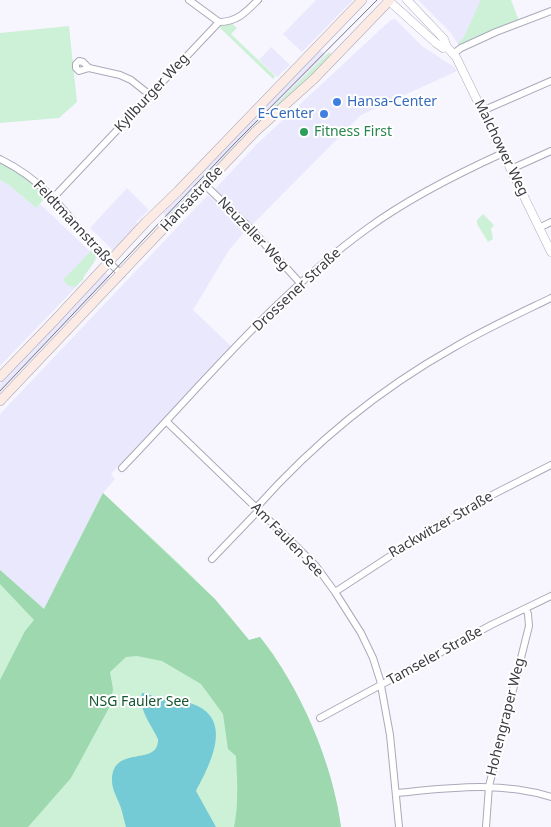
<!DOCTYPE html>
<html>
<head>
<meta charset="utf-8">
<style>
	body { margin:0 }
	canvas { display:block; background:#f7f6fe }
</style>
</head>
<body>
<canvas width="551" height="827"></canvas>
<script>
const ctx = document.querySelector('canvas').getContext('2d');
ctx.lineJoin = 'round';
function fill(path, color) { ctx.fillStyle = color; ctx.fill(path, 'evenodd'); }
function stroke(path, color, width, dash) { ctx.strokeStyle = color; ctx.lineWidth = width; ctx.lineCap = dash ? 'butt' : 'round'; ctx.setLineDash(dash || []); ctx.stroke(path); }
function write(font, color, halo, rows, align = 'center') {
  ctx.font = font + ' "Noto Sans",sans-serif'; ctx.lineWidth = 4; ctx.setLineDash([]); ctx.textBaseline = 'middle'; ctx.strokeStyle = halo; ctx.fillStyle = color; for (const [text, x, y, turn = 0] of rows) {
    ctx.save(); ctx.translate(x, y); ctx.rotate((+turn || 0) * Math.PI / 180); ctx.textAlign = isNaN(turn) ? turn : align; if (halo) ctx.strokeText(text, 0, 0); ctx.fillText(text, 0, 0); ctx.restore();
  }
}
fill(new Path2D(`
	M 316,0 L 353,0 L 302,52 L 283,34 Z
	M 418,0 L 511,0 L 519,21 L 459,46 L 451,33 Z
	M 395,19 L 422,46 L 454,67 L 457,71 L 361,115 L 252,225 L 215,189 L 256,145 L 381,29 L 391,20 Z
	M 271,47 L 290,65 L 277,77 L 259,60 Z
	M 320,49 L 325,55 L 167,217 L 161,211 Z
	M 0,180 L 9,185 L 36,208 L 40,204 L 97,258 L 78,285 L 0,366 Z
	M 127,188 L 149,210 L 136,222 L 138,224 L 113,250 L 90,228 Z
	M 208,195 L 247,229 L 229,250 L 193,310 L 232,347 L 111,474 L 115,479 L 103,493 L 44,610 L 0,570 L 0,414 Z
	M 105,273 L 111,276 L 0,393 L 0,384 L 97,278 L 99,279 Z`), '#eae8fc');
fill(new Path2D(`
	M 481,0 L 511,0 L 519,21 L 459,46 L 458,43 L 464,37 Z
	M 231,23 L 237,28 L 231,34 L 275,76 L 273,79 L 219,27 Z
	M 69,26 L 77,102 L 59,118 L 0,123 L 0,33 Z
	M 329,52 L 331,54 L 313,74 L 169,218 L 167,217 L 239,141 Z
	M 0,162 L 30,180 L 48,195 L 36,208 L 9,185 L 0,180 Z
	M 483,214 L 494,225 L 491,229 L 493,239 L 488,242 L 477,224 L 477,220 Z
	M 91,251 L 96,255 L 94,262 L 83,278 L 84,279 L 75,287 L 69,286 L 63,280 Z
	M 103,493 C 153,540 207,585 249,640 L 260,637 L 274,655 L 325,761 L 338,808 L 341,827 L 0,827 L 0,570 L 44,609 Z`), '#cdf1d7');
fill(new Path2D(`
	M 103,493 L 215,599 L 249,640 L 260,637 C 300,687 333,763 341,827 L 234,827 C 239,803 237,780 236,756 L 228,749 L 223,714 L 201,684 L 162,661 L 137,656 L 126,657 L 110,672 L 113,689 L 110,706 L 71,778 L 28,827 L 0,827 L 0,680 L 25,631 L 34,620 L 0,584 L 0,570 L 44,609 Z`), '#9dd8ae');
fill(new Path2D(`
	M 142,693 C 149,693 150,695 156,698 C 159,699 164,699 167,700 C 175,701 183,700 190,703 C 235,717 211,763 196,791 L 216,827 L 126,827 C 124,821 123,814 121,808 C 118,799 112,790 112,781 C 112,743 159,768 158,739 C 152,726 137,707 142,693 Z`), '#75cbd5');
const minor = new Path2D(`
	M 189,0 L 219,22
	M 453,54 L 461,48 L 496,32 L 551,11
	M 89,68 L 79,71 L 76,68 L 76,64 L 79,61 L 83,62 L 89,68 L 120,75 L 131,80 L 150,95
	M 482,111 L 551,81
	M 0,159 C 18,168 34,179 48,193 C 74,218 93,251 122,274
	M 511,169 L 551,151
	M 205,185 L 252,230 L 301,284
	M 53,198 L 219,22 C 237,22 246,12 258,0
	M 539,228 L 551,222
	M 167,422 L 298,548 L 316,566 L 335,592 L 361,633 L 373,658 L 380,680 L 390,735 L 399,827
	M 122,468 C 201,386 275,295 368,228 C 409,198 457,174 503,153
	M 256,508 C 312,445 380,389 453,348 C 485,329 518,314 551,298
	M 212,559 L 259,510
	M 335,592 L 430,530 L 492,495 L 551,465
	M 320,718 L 491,625 L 551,596
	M 397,793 C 449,788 500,781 551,797
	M 486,827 L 489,786 L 529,626 L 528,614 L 526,609`);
const tertiary = new Path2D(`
	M 407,0 L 444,39 L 447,47 L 456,57 L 551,252
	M 389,1 L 436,43 L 443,48 L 447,47`);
const secondary = new Path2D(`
	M 0,377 L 53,322 L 146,222 L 178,191 L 362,0
	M 0,401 L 255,132 L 314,79 L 390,0`);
stroke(minor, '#aba9ba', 8);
stroke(tertiary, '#aba9ba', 9);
stroke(secondary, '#aba9ba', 10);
stroke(minor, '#fff', 6);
stroke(tertiary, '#fff', 8);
stroke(secondary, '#fbebe4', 9);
stroke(new Path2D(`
	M 0,391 L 235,143 L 377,0`), '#77777e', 1);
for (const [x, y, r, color] of [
	[337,102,5,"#3f7fe0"],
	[324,114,5,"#3f7fe0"],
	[304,132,5,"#2e9e5b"]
]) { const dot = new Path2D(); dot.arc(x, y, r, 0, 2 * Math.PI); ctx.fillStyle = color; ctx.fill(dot); stroke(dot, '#fff', 2); }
write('14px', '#3b3b42', '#fff', [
	["Kyllburger Weg",152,93,-47],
	["Malchower Weg",501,148,64],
	["Hansastraße",192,199,-47],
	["Feldtmannstraße",74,224,47],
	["Neuzeller Weg",253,234,46],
	["Drossener Straße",297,290,-43],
	["Rackwitzer Straße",441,525,-30],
	["Am Faulen See",287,540,46],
	["Tamseler Straße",435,656,-29],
	["Hohengraper Weg",506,717,-76]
]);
write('14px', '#366cbe', '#fff', [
	["Hansa-Center",347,102],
	["E-Center",314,114,"right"]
], 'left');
write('14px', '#27864d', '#fff', [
	["Fitness First",314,132]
], 'left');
write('14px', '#145630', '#fff', [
	["NSG Fauler See",139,702]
]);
</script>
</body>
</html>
